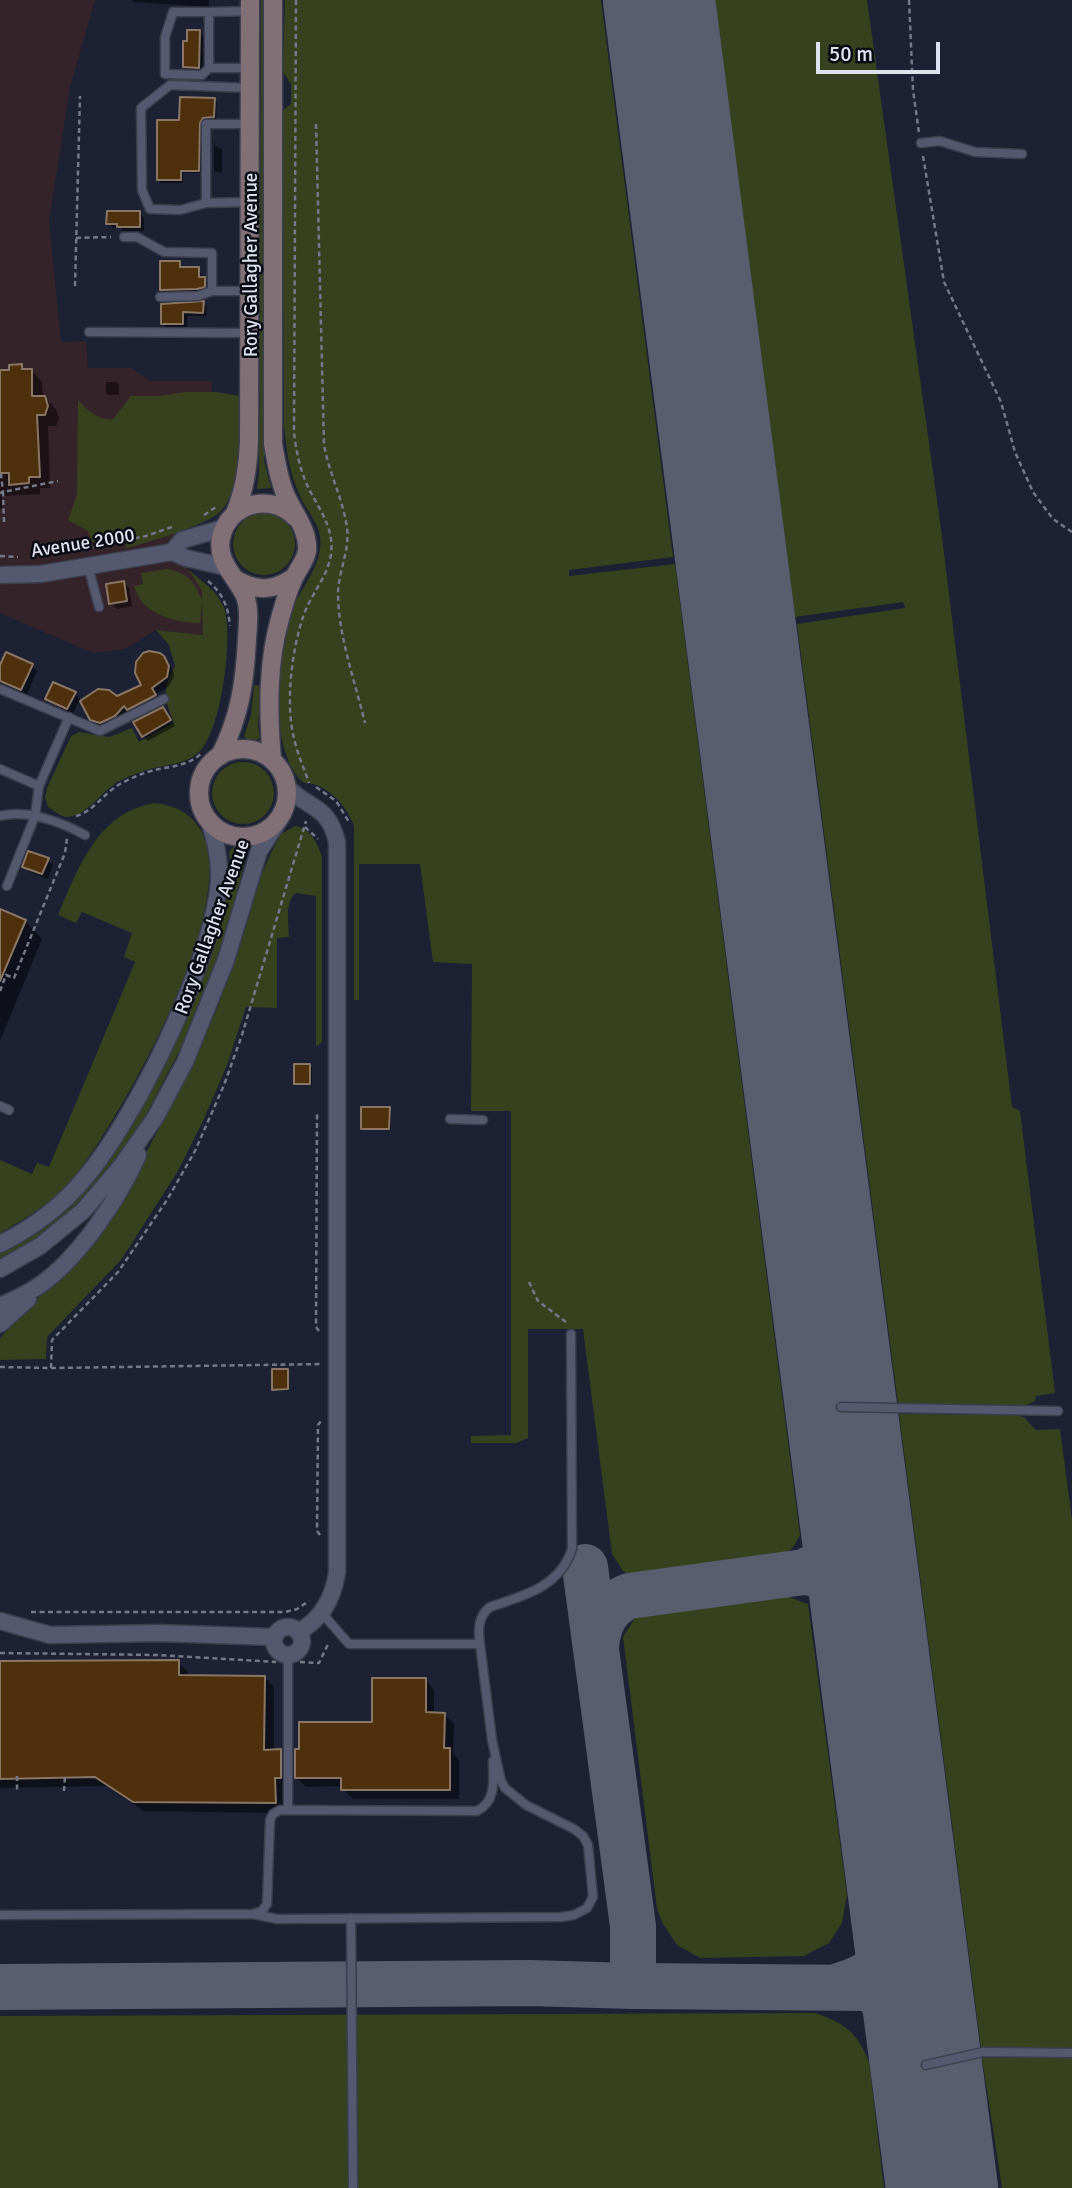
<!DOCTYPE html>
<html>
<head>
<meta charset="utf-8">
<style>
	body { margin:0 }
	#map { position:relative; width:1072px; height:2188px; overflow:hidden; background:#1c2133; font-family:Signika,sans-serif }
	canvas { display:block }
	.scale { position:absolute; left:816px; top:42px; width:124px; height:32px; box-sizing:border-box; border:4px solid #dee2ef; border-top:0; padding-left:9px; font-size:21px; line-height:24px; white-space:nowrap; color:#dee2ef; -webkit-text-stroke:5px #090b13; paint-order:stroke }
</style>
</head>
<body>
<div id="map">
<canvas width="1072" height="2188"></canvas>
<div class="scale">50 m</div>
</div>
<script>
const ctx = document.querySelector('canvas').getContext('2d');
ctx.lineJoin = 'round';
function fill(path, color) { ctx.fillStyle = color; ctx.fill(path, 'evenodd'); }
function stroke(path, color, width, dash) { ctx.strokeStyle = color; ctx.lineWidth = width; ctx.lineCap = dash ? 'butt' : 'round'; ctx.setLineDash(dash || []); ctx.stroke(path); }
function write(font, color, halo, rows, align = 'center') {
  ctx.font = font + ' Signika,sans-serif'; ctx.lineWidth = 5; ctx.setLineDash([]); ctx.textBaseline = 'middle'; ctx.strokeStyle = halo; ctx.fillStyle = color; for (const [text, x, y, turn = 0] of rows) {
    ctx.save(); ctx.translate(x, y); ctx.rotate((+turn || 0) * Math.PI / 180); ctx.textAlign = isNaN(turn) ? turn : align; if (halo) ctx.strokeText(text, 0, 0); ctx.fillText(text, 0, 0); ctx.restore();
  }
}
fill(new Path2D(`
	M 0,0 L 95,0 L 70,87 L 49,221 L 61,342 L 86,341 L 88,368 L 132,368 L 150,381 L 212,381 L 207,482 L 182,519 L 188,569 L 202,591 L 203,635 L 156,630 L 125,649 L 93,653 L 0,613 Z`), '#35232a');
fill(new Path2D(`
	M 261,0 L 267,0 L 264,89 L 264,461 L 271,488 L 257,489 L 259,473 Z
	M 285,0 L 601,0 L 673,557 L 569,570 L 569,576 L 675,564 L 800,1535 L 794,1546 L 780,1560 L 637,1578 L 623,1571 L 612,1554 L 583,1329 L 528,1329 L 528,1438 L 516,1443 L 471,1443 L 471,1436 L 511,1435 L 511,1111 L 471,1111 L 472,964 L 433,962 L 420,864 L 359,864 L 359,1000 L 354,1000 L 354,826 C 347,806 326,782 304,783 C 267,752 276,650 292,610 C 302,586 324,563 320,536 C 318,522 306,510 301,498 C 289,473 287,453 284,426 L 283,110 L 291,104 L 291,84 L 283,72 Z
	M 715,0 L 867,0 L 941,529 L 1012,1107 L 1020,1111 L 1055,1393 L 1036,1396 L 1035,1401 L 1022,1407 L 898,1404 L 797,624 L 905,608 L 903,602 L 795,617 Z
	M 186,392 L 216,392 L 241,396 C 241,428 244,486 221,511 C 208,525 146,543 126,548 L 127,538 L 92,542 L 88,531 L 68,520 L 77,495 L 78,400 C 88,410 98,421 113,419 L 131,396 L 159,396 Z
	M233 544a31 31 0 1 1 62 0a31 31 0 1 1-62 0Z
	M 168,569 C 189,574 195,582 202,601 L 202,591 L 188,569 C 200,580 218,591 224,608 C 234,636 221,732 199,752 C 186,764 170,764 154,768 C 142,771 130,776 119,781 C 101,791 88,816 67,817 C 61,817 53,810 48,807 L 45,797 L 47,788 L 71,736 L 79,732 L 109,737 L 132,728 L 139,742 L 174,723 C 164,698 162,690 175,666 L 169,645 L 156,630 L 203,635 L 202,603 L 200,623 C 181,623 155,617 142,602 C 139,598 136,591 134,586 L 143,584 L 141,573 Z
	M 254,685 L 261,686 L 258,726 L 260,738 L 256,740 L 246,739 L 244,736 L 251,715 Z
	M212 793a31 31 0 1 1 62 0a31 31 0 1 1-62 0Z
	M 154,803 C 298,817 121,1117 79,1171 C 58,1198 29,1217 0,1233 L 0,1160 L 32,1174 L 37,1163 L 49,1167 L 135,962 L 124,957 L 132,933 L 82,912 L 76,923 L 58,915 C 78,869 97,813 154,803 Z
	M 295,826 C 310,828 318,843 322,857 L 322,1042 L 316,1047 L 316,896 L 296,893 C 284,902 289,923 289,937 L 277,938 L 277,1008 L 246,1007 L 227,1065 L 203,1121 L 178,1171 L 121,1260 L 47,1337 L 46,1359 L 0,1360 L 0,1338 L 72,1262 L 121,1199 L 189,1073 L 216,1011 L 239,949 L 262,873 L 273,849 L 281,834 Z
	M 234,847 L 244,847 L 246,855 L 233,911 L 194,1023 L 141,1124 L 117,1165 L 81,1207 L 40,1239 L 0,1260 L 0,1253 L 38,1232 L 70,1208 L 99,1174 L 129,1129 L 193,1003 L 210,956 L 224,909 L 231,876 L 229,851 Z
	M 899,1414 L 1015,1415 L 1024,1417 L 1036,1430 L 1060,1429 L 1072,1520 L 1072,2048 L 981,2048 Z
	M 778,1593 L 808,1604 L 847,1895 L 842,1923 L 829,1943 L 804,1956 L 700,1958 L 677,1945 L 663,1924 L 657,1909 L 623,1637 L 641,1609 Z
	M 815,2013 C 845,2023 857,2032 869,2062 L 884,2188 L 0,2188 L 0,2016 Z
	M 982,2058 L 1072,2058 L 1072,2188 L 1002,2188 Z`), '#37411e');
fill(new Path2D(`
	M 132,0 L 209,0 L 209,7 L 134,2 Z
	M 199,32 L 211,43 L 210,78 L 196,78 L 184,67 Z
	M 214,100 L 217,103 L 216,120 L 206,120 L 202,127 L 202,173 L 183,173 L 183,183 L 161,183 L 159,180 L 180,121 Z
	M 214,140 L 215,146 L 222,149 L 222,173 L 214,171 Z
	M 139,213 L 144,218 L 144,231 L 123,231 L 121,228 L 113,228 L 108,223 Z
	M 179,263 L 185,269 L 198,269 L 209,285 L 209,292 L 167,295 L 161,290 Z
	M 203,303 L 207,307 L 206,316 L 187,316 L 187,328 L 167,328 L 163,324 L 163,305 Z
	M 21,366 L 26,370 L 31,370 L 42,382 L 43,396 L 56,409 L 59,419 L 56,426 L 48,426 L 50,488 L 40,488 L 40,494 L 2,496 L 2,508 L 0,509 L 0,372 L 10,372 Z
	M 106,382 L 117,382 L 119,384 L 119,395 L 108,395 L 106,393 Z
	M 123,583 L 129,588 L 132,606 L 117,609 L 111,603 Z
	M 163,657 L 169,663 L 174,673 L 174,677 L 168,687 L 156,694 L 160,701 L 133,715 L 129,711 L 121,721 L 107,728 L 98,725 L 88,715 L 143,685 Z
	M 32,665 L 37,671 L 27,694 L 0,682 L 0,669 Z
	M 75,694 L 80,699 L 73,713 L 53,704 L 47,698 Z
	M 163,709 L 175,726 L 148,741 L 143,736 Z
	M 48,860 L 53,865 L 48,879 L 30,872 L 24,866 Z
	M 0,911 L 25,921 L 42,939 L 0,1041 Z
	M 309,1065 L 312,1068 L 312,1085 L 298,1085 L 296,1083 Z
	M 389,1109 L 391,1111 L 391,1130 L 365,1130 L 362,1128 Z
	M 287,1371 L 289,1373 L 289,1391 L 276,1391 L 274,1389 Z
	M 178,1662 L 188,1672 L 188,1677 L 264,1677 L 274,1687 L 274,1751 L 281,1751 L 291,1761 L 291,1787 L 284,1787 L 285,1813 L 144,1811 L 106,1786 L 0,1788 L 0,1663 Z
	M 425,1680 L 434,1690 L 434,1714 L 444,1714 L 454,1724 L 453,1753 L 459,1760 L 459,1799 L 353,1799 L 343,1789 L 343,1786 L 306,1787 L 296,1777 L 374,1724 Z`), '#0007');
stroke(new Path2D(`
	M 585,1567 L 633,1926 L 633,1986
	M 804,1572 C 841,1576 854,1590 869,1623
	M 596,1647 C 598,1623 606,1606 629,1596 L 804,1572 C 841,1556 849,1541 853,1501
	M 839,1986 C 885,1973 899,1949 905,1903
	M 0,1987 L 528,1983 L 633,1986 L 865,1988 C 911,2006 913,2021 926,2065`), '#585e6e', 46);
stroke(new Path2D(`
	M 659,0 L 942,2188`), '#585e6e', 112);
const building = new Path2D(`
	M 187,30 L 200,30 L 199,68 L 183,67 L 183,41 L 187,41 Z
	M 180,97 L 215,98 L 214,117 L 203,118 L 200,123 L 199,171 L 181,171 L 181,180 L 157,180 L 157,120 L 179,120 Z
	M 107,211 L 140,211 L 140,227 L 117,227 L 117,224 L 106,224 Z
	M 160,261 L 180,261 L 180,267 L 199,267 L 199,277 L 205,277 L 205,287 L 197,289 L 160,290 Z
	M 204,301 L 203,313 L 183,312 L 183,324 L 161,324 L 161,304 Z
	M 22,364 L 22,369 L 32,369 L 32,396 L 45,396 L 48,406 L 45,415 L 37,415 L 40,477 L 29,477 L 29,483 L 9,485 L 9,473 L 0,473 L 0,370 L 9,370 L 9,365 Z
	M 124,581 L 127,601 L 109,604 L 106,584 Z
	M 149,651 L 160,653 L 164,656 L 169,666 L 167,677 L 152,688 L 156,695 L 127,710 L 124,706 L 115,716 L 100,723 L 90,720 L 80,701 L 98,689 L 109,690 L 117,696 L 141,685 L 135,673 L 136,662 L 143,653 Z
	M 6,652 L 33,664 L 21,690 L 0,681 L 0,665 Z
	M 53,682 L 76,692 L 67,709 L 45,699 Z
	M 163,707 L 171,720 L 142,737 L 133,722 Z
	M 28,851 L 49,858 L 42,874 L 22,867 Z
	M 0,909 L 26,920 L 0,981 Z
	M 294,1064 L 310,1064 L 310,1084 L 294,1084 Z
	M 361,1107 L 390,1107 L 389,1129 L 361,1129 Z
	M 272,1369 L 288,1369 L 288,1389 L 272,1390 Z
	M 179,1660 L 179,1675 L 265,1676 L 264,1750 L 281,1749 L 281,1778 L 275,1778 L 276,1803 L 133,1802 L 95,1777 L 0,1779 L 0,1661 Z
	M 372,1678 L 426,1678 L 426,1712 L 445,1713 L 444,1748 L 450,1748 L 450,1790 L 341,1790 L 341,1778 L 295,1778 L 295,1749 L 299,1749 L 299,1722 L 372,1722 Z`);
fill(building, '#4f300d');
stroke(building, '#8a7664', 2);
const lane = new Path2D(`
	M 209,12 L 250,11
	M 209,68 L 209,12 L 173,12 L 165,37 L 165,74 L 202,75 L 209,68 L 250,68
	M 250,124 L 206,124 L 206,203 L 180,210 L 150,209 L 142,190 L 141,108 L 170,85 L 250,88
	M 921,143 L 940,141 L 975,152 L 1022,154
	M 206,203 L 249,202
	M 124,237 L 137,237 L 164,252 L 212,253 L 212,291 L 198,296 L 160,297
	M 212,291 L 248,291
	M 89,332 L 249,333
	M 88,566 L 99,607
	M 0,689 L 100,731 L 164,699
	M 0,769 L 39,786 L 69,717
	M 0,816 C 27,809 61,822 85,835
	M 7,886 L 35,816 L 39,786
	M 0,1106 L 9,1110
	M 450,1119 L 483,1120
	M 841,1407 L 1058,1411
	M 480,1644 C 478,1630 478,1616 490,1607 C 523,1596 560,1587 572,1549 L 571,1334
	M 288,1655 L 288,1810
	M 253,1914 L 262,1911 L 267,1904 L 270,1820 L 273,1814 L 280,1810 L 477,1811 C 497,1801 493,1780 493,1761
	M 0,1915 L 253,1914 L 277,1919 L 561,1917 L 574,1915 L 587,1908 L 593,1897 L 588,1845 L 583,1836 L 574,1829 L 526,1805 L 505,1788 L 501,1781 L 492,1740 L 480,1644 L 349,1644 L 321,1612
	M 351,1918 L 353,2188
	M 926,2065 L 983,2052 L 1072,2053`);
const street = new Path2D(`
	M 172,552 L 182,540 L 224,528
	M 172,552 L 186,558 L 226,567
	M 0,575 L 41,574 L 172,552
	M 287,787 C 309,810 328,804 337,842 L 337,1573 C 333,1598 321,1620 298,1632
	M 0,1244 C 32,1228 61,1207 84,1179 C 135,1120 215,957 219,879 C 220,858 216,841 209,821
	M 0,1269 L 40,1246 L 83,1211 L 119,1169 L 155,1118 L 185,1062 L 226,960 L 259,851 L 280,819
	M 0,1306 C 16,1299 35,1290 48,1279 C 83,1251 120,1196 138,1155
	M 0,1324 L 28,1299
	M 0,1621 L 50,1635 L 158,1633 L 274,1637
	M274 1641a14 14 0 1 1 28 0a14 14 0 1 1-28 0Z`);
const secondary = new Path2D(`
	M 235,513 C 245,489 248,467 249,441 L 250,0
	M 235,579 C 256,592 274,591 294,577
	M199 793a44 44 0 1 1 88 0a44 44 0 1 1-88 0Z
	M 220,756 C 240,716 245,682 247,638 C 248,625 250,608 245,596 C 236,576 216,562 221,538 C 228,503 271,492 295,517
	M 272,760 C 268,712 267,662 281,615 C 284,604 288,591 293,580 C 297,570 305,562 307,551 C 309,528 291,511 284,491 C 278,476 276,460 273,444 L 273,0`);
stroke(lane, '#3b3e4d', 11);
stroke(street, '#3b3e4d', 19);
stroke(secondary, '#3b3e4d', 21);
stroke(new Path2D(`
	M 296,0 L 294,433 C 296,449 299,465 305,480 C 315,505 335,525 331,554 C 328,577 310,595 303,617 C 292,650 285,704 294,738 C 297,753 304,768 309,783
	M 909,0 L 913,90 L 919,133
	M 316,124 L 324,445 C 329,473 343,499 347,528 C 350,549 339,570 338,592 C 338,636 355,681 365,723
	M 923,156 L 944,282 L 1001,402 L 1015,452 L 1033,492 L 1053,519 L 1072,532
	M 76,238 L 111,237
	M 75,286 L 80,96
	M 0,493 L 3,492 L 1,474
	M 204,515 L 216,507
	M 4,522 L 3,492 L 58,481
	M 93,547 L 146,536 L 172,527
	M 0,556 L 18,557
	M 208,581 C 223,594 228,606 230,626
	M 316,787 L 336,801 L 349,822
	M 76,816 C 94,811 104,793 120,784 C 130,779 140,774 151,771 C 169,766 187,767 202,753
	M 305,827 L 318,839
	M 0,991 L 6,975 L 14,978 L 65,853 L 67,838
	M 529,1282 L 538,1301 L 566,1322
	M 319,1331 L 316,1327 L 317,1116 L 320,1112
	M 0,1367 L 51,1368 L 323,1364
	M 51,1368 L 52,1340 L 118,1272 L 167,1200 L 195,1151 L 224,1085 L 242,1035 L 306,821
	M 320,1535 L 317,1531 L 318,1425 L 321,1421
	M 31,1612 L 285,1612 L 297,1609 L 309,1601
	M 0,1653 L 157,1655 L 276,1662
	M 300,1662 L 319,1663 L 329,1642
	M 17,1776 L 17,1792
	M 64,1791 L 65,1775`), '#747888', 2.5, [5, 3.5]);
stroke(lane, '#54596f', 8);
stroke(street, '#54596f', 16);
stroke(secondary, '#817075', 18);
write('19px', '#dee2ef', '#090b13', [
	["Rory Gallagher Avenue",252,265,-90],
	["Avenue 2000",83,544,-9],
	["Rory Gallagher Avenue",213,927,-70]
]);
</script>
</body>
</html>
